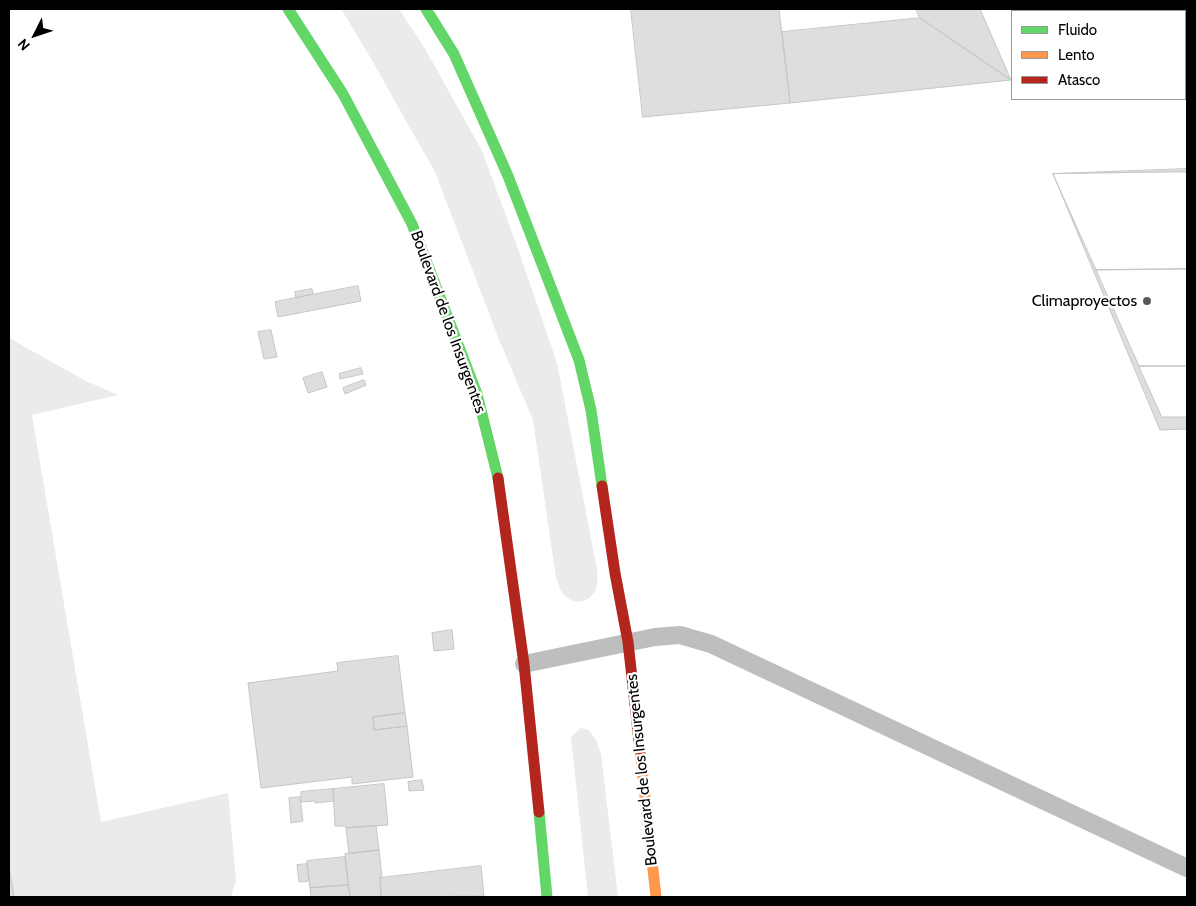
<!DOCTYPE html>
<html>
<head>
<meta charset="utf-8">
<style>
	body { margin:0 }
	#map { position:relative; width:1196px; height:906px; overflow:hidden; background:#fff; font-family:Cabin,sans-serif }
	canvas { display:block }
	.frame { position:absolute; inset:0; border:10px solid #000; pointer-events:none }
	.legend { position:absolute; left:1011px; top:10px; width:175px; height:90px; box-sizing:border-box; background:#fff; border:1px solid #999; margin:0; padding:6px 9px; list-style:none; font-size:15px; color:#000 }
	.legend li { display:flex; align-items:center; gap:10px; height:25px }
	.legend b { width:25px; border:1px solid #999 }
	.north { position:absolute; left:10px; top:10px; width:50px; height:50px; -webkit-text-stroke:4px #fff; paint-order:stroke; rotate:229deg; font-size:14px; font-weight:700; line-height:20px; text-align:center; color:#000 }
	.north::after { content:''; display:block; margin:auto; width:18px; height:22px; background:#000; clip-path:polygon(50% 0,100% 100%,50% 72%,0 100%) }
</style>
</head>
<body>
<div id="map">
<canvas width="1196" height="906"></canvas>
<div class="frame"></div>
<ul class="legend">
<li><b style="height:6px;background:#63d668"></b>Fluido</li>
<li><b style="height:6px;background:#ff974d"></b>Lento</li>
<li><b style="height:6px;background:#b3261e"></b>Atasco</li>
</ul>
<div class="north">N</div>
</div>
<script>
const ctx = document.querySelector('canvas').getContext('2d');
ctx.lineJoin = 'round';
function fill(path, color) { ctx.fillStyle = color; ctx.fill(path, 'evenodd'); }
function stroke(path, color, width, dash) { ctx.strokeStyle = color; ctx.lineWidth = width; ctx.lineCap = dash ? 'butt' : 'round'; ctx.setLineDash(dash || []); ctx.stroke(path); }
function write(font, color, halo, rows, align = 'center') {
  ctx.font = font + ' Cabin,sans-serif'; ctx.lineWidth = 4.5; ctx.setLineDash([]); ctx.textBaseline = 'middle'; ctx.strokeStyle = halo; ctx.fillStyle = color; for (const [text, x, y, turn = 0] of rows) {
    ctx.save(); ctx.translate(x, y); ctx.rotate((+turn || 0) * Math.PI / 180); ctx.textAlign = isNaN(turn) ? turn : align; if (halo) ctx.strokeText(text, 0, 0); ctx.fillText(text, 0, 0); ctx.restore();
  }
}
fill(new Path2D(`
	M 341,9 L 399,9 L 424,47 L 482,151 L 516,243 L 557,363 L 597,569 C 597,574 598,581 597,586 C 593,601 577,607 565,596 C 560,591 559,585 556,578 L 533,420 L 500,342 L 435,172 L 366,50 Z
	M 9,338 L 86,381 L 118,395 L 32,415 L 101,822 L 228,793 L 236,880 L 231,897 L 9,897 Z
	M 581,728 L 589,730 L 596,740 L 601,754 L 618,897 L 588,897 L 571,737 Z`), '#ebebeb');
const building = new Path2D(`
	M 631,9 L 779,9 L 790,103 L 643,117 Z
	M 916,9 L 980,9 L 1011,80 L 920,18 Z
	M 920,18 L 1011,80 L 790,103 L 782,32 Z
	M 1187,169 L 1187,429 L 1160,430 L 1053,174 Z
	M 1187,172 L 1187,269 L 1096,270 L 1053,174 Z
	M 1187,269 L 1187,366 L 1139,366 L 1096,270 Z
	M 358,286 L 361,301 L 278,317 L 275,302 Z
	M 312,289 L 313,294 L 296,298 L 295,292 Z
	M 271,330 L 277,357 L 264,359 L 258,332 Z
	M 1139,366 L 1187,366 L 1187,417 L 1162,417 Z
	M 361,368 L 363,374 L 340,379 L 339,374 Z
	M 322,372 L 327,387 L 308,393 L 303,378 Z
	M 364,380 L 366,385 L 345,394 L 343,388 Z
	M 452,630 L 454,649 L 434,651 L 432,633 Z
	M 398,656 L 405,713 L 373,717 L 374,730 L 407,726 L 413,777 L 352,784 L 352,777 L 261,788 L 248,683 L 338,671 L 337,663 Z
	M 405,713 L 407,726 L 374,730 L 373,717 Z
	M 422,780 L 424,790 L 409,791 L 408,782 Z
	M 384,784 L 388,825 L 346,828 L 345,826 L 335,826 L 333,789 Z
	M 333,789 L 334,801 L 315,803 L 315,801 L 301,802 L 301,792 Z
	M 300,797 L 303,821 L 291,823 L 289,798 Z
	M 376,826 L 379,850 L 349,854 L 346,828 Z
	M 379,850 L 382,878 L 380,878 L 381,897 L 350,897 L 345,854 Z
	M 345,857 L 348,885 L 310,888 L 307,861 Z
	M 307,864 L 309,881 L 299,882 L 297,865 Z
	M 481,866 L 484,896 L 381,897 L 380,878 Z
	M 9,867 L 14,897 L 9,897 Z
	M 348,885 L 350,897 L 311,897 L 310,888 Z`);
fill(building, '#dedede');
stroke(building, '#c6c6c6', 1);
stroke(new Path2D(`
	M 524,664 L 655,637 L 680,635 L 711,644 L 1187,868`), '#bebebe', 18);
stroke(new Path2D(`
	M 288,9 L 343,94 L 412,224 L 477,394 L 498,478
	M 426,9 L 454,54 L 508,176 L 579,360 L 591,410 L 602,486
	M 539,812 L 547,897`), '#63d668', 11);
stroke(new Path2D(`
	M 640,750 L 656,897`), '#ff974d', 11);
stroke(new Path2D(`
	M 498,478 L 524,664 L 539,812
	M 602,486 L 615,573 L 628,642 L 640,750`), '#b3261e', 11);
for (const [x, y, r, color] of [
	[1147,301,5,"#595959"]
]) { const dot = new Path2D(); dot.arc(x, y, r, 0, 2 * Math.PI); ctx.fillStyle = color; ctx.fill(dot); stroke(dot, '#fff', 2); }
write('16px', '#000', '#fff', [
	["Climaproyectos",1137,301]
], 'right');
write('16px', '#000', '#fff', [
	["Boulevard de los Insurgentes",448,322,70],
	["Boulevard de los Insurgentes",642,770,-96]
]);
</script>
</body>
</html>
